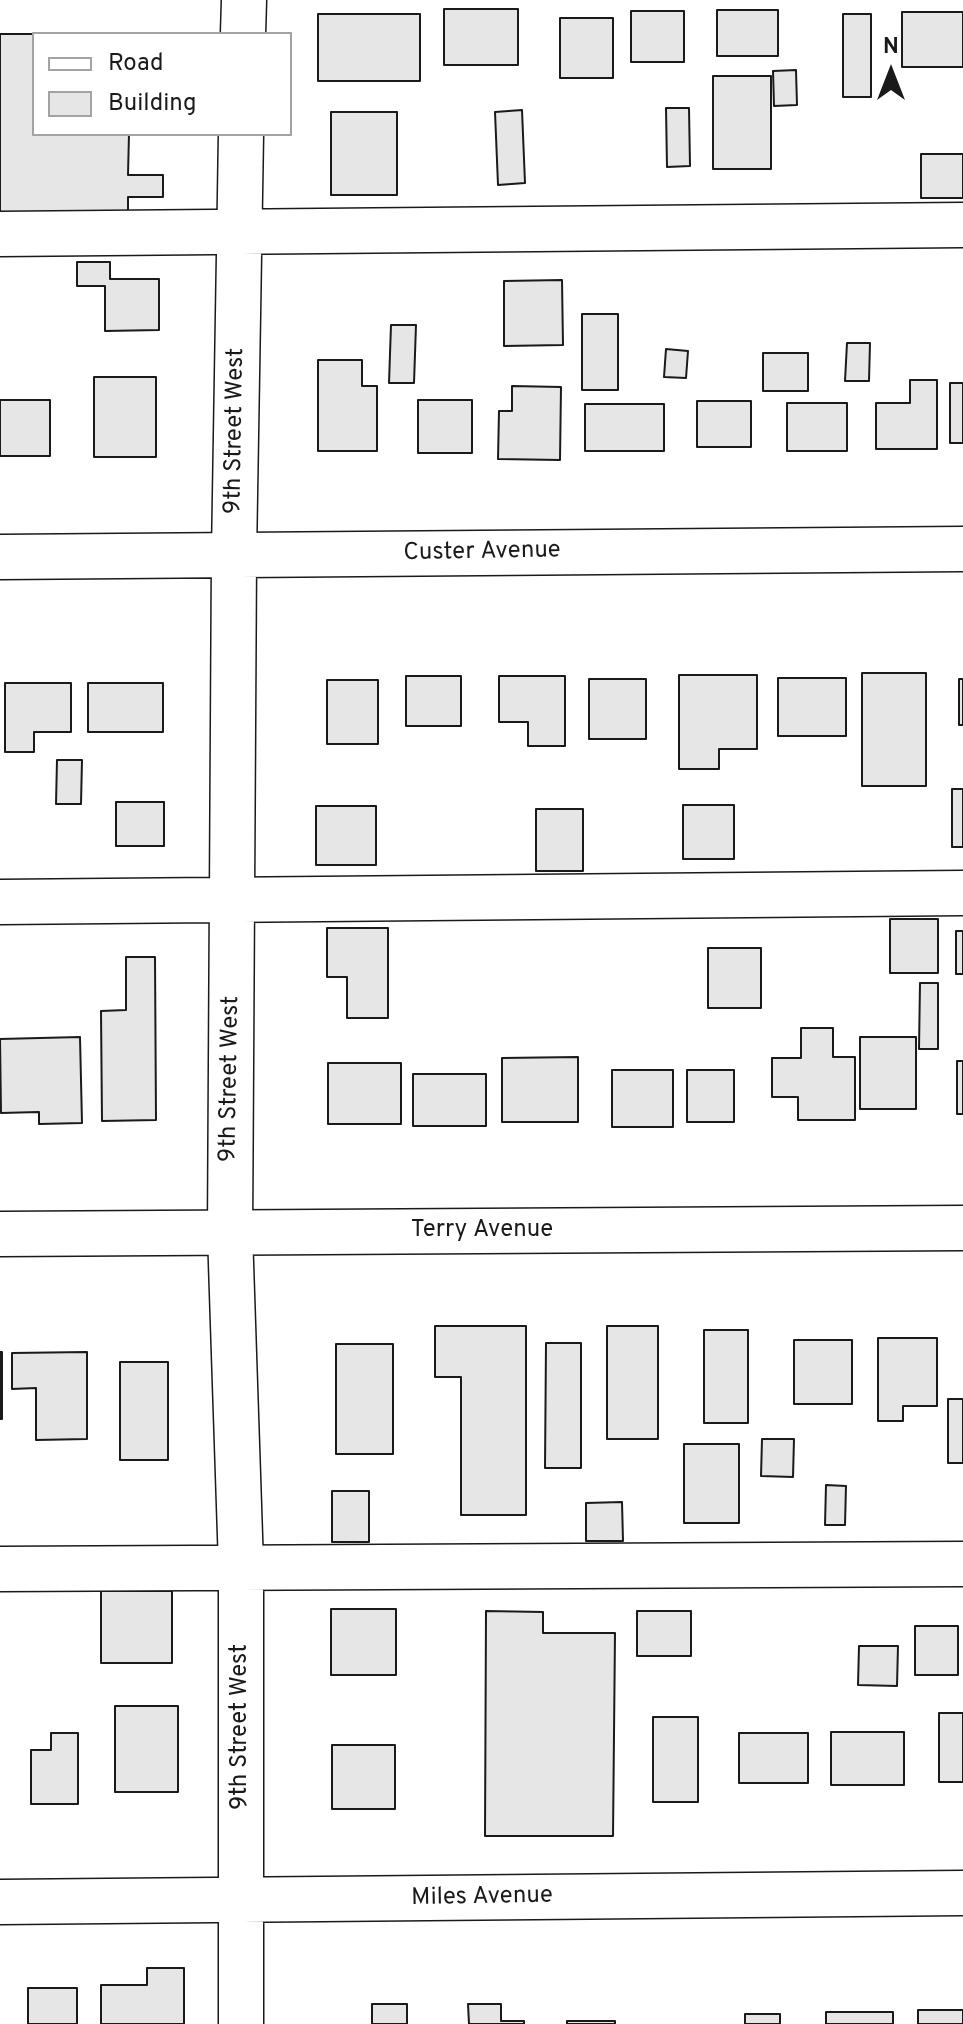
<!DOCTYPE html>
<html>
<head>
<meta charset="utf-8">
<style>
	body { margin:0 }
	#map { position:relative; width:963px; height:2024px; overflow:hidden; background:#fff; font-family:Overpass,sans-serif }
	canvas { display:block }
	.legend { position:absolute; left:32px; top:32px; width:260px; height:104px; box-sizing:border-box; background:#fff; border:2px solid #a3a3a3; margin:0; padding:10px 14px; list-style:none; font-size:24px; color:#1a1a1a }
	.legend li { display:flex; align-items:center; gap:16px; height:40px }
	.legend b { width:40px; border:2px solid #a3a3a3 }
	.north { position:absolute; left:851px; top:32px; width:80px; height:80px; -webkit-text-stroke:6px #fff; paint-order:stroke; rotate:0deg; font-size:22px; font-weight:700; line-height:32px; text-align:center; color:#1a1a1a }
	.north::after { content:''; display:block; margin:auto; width:28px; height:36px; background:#1a1a1a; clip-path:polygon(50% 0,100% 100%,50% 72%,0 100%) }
</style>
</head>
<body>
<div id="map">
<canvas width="963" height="2024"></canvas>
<ul class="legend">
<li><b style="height:10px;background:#fff"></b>Road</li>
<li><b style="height:22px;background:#e6e6e6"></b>Building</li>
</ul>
<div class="north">N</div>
</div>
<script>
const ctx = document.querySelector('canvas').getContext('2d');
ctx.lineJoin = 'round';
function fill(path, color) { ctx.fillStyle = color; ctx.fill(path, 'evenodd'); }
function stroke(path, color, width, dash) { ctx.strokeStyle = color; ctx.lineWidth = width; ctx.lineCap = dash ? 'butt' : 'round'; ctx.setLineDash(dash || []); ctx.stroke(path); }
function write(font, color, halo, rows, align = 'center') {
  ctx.font = font + ' Overpass,sans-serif'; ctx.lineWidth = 6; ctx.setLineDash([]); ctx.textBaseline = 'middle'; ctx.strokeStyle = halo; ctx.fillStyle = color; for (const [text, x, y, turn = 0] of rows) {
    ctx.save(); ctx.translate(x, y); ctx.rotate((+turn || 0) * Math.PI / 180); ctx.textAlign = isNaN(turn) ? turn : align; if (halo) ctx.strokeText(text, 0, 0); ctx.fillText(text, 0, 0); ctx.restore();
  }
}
const building = new Path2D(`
	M 444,9 L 518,9 L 518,65 L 444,65 Z
	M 717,10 L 778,10 L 778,56 L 717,56 Z
	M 631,11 L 684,11 L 684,62 L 631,62 Z
	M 902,12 L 963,12 L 963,67 L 902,67 Z
	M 318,14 L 420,14 L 420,81 L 318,81 Z
	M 843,14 L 871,14 L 871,97 L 843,97 Z
	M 560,18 L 613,18 L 613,78 L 560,78 Z
	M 0,34 L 129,34 L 34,34 L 34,134 L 129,134 L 128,175 L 163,175 L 163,197 L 128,197 L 128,221 L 0,221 Z
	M 796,70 L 797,105 L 774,106 L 773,71 Z
	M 713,76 L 771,76 L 771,169 L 713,169 Z
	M 666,108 L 689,108 L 690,166 L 667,167 Z
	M 522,110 L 525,183 L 498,185 L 495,112 Z
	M 331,112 L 397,112 L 397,195 L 331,195 Z
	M 921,154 L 963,154 L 963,198 L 921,198 Z
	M 77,262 L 110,262 L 110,279 L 159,279 L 159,330 L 105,331 L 105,286 L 77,286 Z
	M 562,280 L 563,345 L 504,346 L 504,281 Z
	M 582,314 L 618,314 L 618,390 L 582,390 Z
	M 391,325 L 416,325 L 414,383 L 389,383 Z
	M 847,343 L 870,343 L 869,381 L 845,381 Z
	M 666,349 L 688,351 L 686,378 L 664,377 Z
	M 763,353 L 808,353 L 808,391 L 763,391 Z
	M 318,360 L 362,360 L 362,386 L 377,386 L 377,451 L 318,451 Z
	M 94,377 L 156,377 L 156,457 L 94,457 Z
	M 910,380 L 937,380 L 937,449 L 876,449 L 876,403 L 910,403 Z
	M 950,383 L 963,383 L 963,443 L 950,443 Z
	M 512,386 L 561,387 L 560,460 L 498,459 L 499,411 L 512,411 Z
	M 0,400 L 50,400 L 50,456 L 0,456 Z
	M 418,400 L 472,400 L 472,453 L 418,453 Z
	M 697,401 L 751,401 L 751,447 L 697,447 Z
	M 787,403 L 847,403 L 847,451 L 787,451 Z
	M 585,404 L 664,404 L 664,451 L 585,451 Z
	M 862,673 L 926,673 L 926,786 L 862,786 Z
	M 679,675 L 757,675 L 757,749 L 719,749 L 719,769 L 679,769 Z
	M 406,676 L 461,676 L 461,726 L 406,726 Z
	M 499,676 L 565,676 L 565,746 L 528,746 L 528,722 L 499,722 Z
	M 778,678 L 846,678 L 846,736 L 778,736 Z
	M 589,679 L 646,679 L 646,739 L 589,739 Z
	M 959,679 L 963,679 L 963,725 L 959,725 Z
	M 327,680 L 378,680 L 378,744 L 327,744 Z
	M 5,683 L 71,683 L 71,732 L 34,732 L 34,752 L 5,752 Z
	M 88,683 L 163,683 L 163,732 L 88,732 Z
	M 57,760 L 82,760 L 81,804 L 56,804 Z
	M 952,789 L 963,789 L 963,847 L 952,847 Z
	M 116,802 L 164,802 L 164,846 L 116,846 Z
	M 683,805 L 734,805 L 734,859 L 683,859 Z
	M 316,806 L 376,806 L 376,865 L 316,865 Z
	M 536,809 L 583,809 L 583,871 L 536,871 Z
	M 890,919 L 938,919 L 938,973 L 890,973 Z
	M 327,928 L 388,928 L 388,1018 L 347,1018 L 347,977 L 327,977 Z
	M 956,931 L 963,931 L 963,974 L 956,974 Z
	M 708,948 L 761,948 L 761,1008 L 708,1008 Z
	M 126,957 L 155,957 L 156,1120 L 102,1121 L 101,1011 L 126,1010 Z
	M 920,983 L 938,983 L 938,1049 L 919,1049 Z
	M 801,1028 L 833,1028 L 833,1057 L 855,1057 L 855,1120 L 798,1120 L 798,1097 L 772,1097 L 772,1058 L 801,1058 Z
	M 80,1037 L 82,1123 L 39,1124 L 39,1112 L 1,1113 L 0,1039 Z
	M 860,1037 L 916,1037 L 916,1109 L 860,1109 Z
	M 578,1057 L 578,1122 L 502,1122 L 502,1058 Z
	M 957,1061 L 963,1061 L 963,1114 L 957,1114 Z
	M 328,1063 L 401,1063 L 401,1124 L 328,1124 Z
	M 612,1070 L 673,1070 L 673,1127 L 612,1127 Z
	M 687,1070 L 734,1070 L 734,1122 L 687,1122 Z
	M 413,1074 L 486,1074 L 486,1126 L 413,1126 Z
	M 435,1326 L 526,1326 L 526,1515 L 461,1515 L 461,1377 L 435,1377 Z
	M 607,1326 L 658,1326 L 658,1439 L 607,1439 Z
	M 704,1330 L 748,1330 L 748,1423 L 704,1423 Z
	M 878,1338 L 937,1338 L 937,1406 L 903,1406 L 903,1421 L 878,1421 Z
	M 794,1340 L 852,1340 L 852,1404 L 794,1404 Z
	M 546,1343 L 581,1343 L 581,1468 L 545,1468 Z
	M 336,1344 L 393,1344 L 393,1454 L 336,1454 Z
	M 0,1352 L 2,1352 L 2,1419 L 0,1419 Z
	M 87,1352 L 87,1439 L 36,1440 L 36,1388 L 12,1389 L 12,1353 Z
	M 120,1362 L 168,1362 L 168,1460 L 120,1460 Z
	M 948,1399 L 963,1399 L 963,1463 L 948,1463 Z
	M 762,1439 L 794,1439 L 793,1477 L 761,1476 Z
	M 684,1444 L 739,1444 L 739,1523 L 684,1523 Z
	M 826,1485 L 846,1486 L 845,1525 L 825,1525 Z
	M 332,1491 L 369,1491 L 369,1542 L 332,1542 Z
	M 622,1502 L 623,1541 L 586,1541 L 586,1503 Z
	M 101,1591 L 172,1591 L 172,1663 L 101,1663 Z
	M 331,1609 L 396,1609 L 396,1675 L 331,1675 Z
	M 486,1611 L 543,1612 L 543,1633 L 615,1633 L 613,1836 L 485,1836 Z
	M 637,1611 L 691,1611 L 691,1656 L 637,1656 Z
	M 915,1626 L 958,1626 L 958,1675 L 915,1675 Z
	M 859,1646 L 898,1646 L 897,1686 L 858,1685 Z
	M 115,1706 L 178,1706 L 178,1792 L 115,1792 Z
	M 939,1713 L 963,1713 L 963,1782 L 939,1782 Z
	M 653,1717 L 698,1717 L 698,1802 L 653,1802 Z
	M 831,1732 L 904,1732 L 904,1785 L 831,1785 Z
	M 51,1733 L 78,1733 L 78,1804 L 31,1804 L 31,1750 L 51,1750 Z
	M 739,1733 L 808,1733 L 808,1783 L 739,1783 Z
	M 332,1745 L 395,1745 L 395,1809 L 332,1809 Z
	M 147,1968 L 184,1968 L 184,2024 L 101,2024 L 101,1985 L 147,1985 Z
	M 28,1988 L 77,1988 L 77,2024 L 28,2024 Z
	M 372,2004 L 407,2004 L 407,2024 L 372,2024 Z
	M 468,2004 L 501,2004 L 501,2021 L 524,2021 L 524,2024 L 469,2024 Z
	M 918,2010 L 963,2010 L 963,2024 L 918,2024 Z
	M 826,2012 L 893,2012 L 893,2024 L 826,2024 Z
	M 745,2014 L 780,2014 L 780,2024 L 745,2024 Z
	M 567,2021 L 615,2021 L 615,2024 L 567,2024 Z`);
fill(building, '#e6e6e6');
stroke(building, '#1a1a1a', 2);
const minor = new Path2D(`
	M 243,34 L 244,0
	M 0,234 L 963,225
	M 0,557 L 963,549
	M 0,902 L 963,893
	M 0,1234 L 963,1228
	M 0,1569 L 963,1564
	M 0,1902 L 963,1893
	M 241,2024 L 241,1566 L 230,1233 L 234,555 L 241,134`);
stroke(minor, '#1a1a1a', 47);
stroke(minor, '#fff', 44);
write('24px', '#1a1a1a', '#fff', [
	["9th Street West",236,431,-89],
	["Custer Avenue",482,553,-1],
	["9th Street West",231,1079,-89],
	["Terry Avenue",482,1231],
	["9th Street West",241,1727,-90],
	["Miles Avenue",482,1898,-1]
]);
</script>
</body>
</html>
